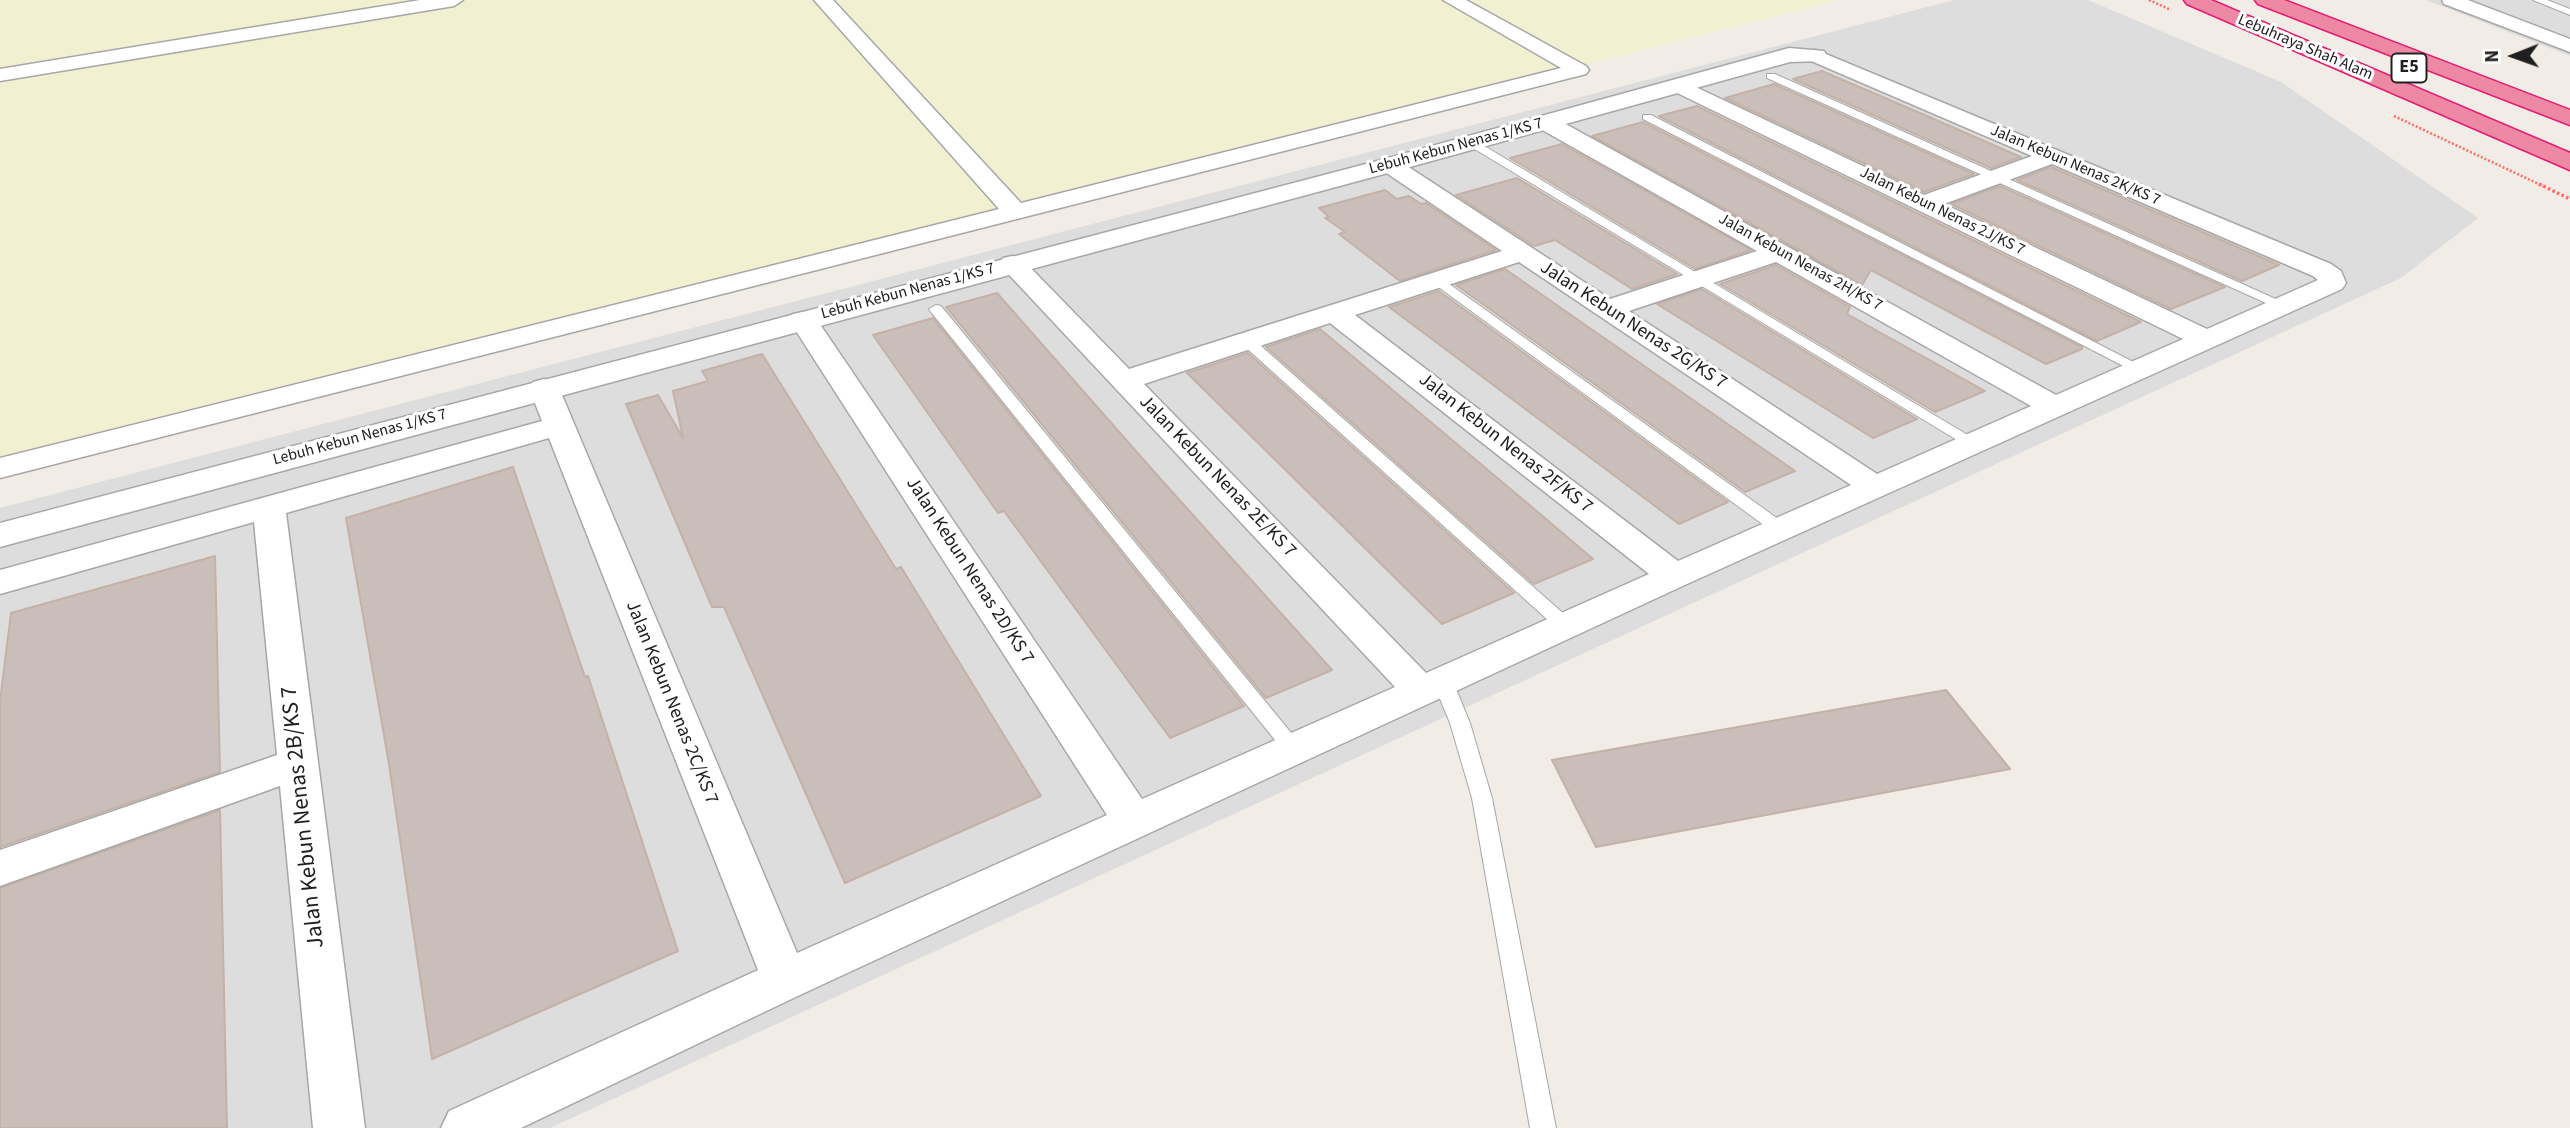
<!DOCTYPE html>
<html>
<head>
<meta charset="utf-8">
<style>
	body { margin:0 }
	#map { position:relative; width:2570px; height:1128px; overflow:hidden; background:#f1ece6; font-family:"Source Sans 3",sans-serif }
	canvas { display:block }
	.north { position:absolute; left:2479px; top:21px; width:70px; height:70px; -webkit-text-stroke:5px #fff; paint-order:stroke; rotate:269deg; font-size:19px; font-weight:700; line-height:28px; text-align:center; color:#202020 }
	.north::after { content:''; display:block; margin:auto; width:24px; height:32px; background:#202020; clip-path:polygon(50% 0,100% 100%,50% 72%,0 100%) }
</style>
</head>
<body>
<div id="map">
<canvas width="2570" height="1128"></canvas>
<div class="north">N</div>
</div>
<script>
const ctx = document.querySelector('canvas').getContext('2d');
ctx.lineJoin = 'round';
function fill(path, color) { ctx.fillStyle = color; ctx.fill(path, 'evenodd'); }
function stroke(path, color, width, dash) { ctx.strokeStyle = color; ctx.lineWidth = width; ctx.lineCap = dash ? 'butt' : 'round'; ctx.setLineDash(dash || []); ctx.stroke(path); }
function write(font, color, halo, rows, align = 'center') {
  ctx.font = font + ' "Source Sans 3",sans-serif'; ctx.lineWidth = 6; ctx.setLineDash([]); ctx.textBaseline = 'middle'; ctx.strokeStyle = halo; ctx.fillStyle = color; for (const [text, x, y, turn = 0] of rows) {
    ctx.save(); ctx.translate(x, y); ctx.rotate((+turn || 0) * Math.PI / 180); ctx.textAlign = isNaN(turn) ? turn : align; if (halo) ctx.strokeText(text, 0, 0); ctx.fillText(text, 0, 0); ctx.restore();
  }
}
fill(new Path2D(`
	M 1954,0 L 2088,0 L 2281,82 L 2478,218 L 2401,278 L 550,1128 L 0,1128 L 0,508 Z
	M 2426,0 L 2570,0 L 2570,56 Z`), '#dedddd');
fill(new Path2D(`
	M 0,0 L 1840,0 L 0,465 Z`), '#f1f0d0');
const building = new Path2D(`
	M 1822,71 L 1920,113 L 2021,157 L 1991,168 L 1793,79 Z
	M 1774,84 L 1974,174 L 1924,192 L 1725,98 Z
	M 1697,106 L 2141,322 L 2097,341 L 1659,116 Z
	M 1643,122 L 2082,347 L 2082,349 L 2046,364 L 1871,270 L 1862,285 L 1592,136 Z
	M 1562,144 L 1751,250 L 1695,269 L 1510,158 Z
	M 2051,167 L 2249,252 L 2279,265 L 2242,281 L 2017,180 Z
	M 1517,178 L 1677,274 L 1632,289 L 1555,240 L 1534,246 L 1456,195 Z
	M 2000,186 L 2225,287 L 2171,309 L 1951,204 Z
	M 1385,190 L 1397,199 L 1409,196 L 1421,204 L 1426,203 L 1496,250 L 1400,281 L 1339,234 L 1345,232 L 1325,218 L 1329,217 L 1319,208 Z
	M 1776,265 L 1850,307 L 1847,314 L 1985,391 L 1935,412 L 1720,284 Z
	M 1505,269 L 1686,395 L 1795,471 L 1745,492 L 1456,285 Z
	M 1702,289 L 1917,419 L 1873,438 L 1657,304 Z
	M 1439,291 L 1728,502 L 1679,524 L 1389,307 Z
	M 997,293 L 1157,475 L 1332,670 L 1266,698 L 946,307 Z
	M 933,318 L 1244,706 L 1170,738 L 1004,511 L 998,513 L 873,335 Z
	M 1320,329 L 1539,513 L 1593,559 L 1534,584 L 1266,347 Z
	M 1248,353 L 1514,593 L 1442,624 L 1187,373 Z
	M 762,354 L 896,569 L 901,567 L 1041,796 L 845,883 L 724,607 L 712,607 L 626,404 L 658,395 L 683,438 L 673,391 L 708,381 L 702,371 Z
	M 513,467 L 585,677 L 588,676 L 678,951 L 432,1059 L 389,764 L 346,518 Z
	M 215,556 L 220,772 L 0,847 L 0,701 L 11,613 Z
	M 1946,690 L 2010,769 L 1596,847 L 1552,760 Z
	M 220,810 L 227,1128 L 0,1128 L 0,888 Z`);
fill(building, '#c9beb9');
stroke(building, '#c4b1a7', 2);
const service = new Path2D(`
	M 2533,0 L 2547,0 L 2570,9 L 2570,15 Z
	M 1767,74 L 1775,74 L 2289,305 L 2287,308 L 2277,308 L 1767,78 Z
	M 1643,115 L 1651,115 L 2149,370 L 2142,374 L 2137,373 L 1643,119 Z
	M 1468,141 L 1476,141 L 1981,443 L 1979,446 L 1967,446 L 1468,145 Z
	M 1438,276 L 1788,526 L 1791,530 L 1788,534 L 1776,534 L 1433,283 L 1431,280 Z
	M 936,305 L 941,306 L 1301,745 L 1304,750 L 1301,755 L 1294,757 L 1287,755 L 931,312 L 929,309 Z
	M 1247,337 L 1252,338 L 1573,622 L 1575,626 L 1573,630 L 1559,630 L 1242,344 L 1242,338 Z
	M 1443,675 L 1450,677 L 1453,682 L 1470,723 L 1492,798 L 1556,1128 L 1530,1128 L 1472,798 L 1450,723 L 1433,682 L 1436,677 Z`);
const minor = new Path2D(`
	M 420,0 L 463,0 L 454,6 L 0,81 L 0,69 Z
	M 814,0 L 833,0 L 1021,203 L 1561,68 L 1443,0 L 1466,0 L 1586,66 L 1589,70 L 1586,74 L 0,478 L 0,458 L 999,209 Z
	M 2442,0 L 2468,0 L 2570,39 L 2570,52 L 2444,4 Z
	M 1816,50 L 2331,264 L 2341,271 L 2346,283 L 2342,289 L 1687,584 L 802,994 L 521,1128 L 441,1128 L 449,1111 L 758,970 L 549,438 L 286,513 L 365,1128 L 313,1128 L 280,786 L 0,886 L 0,850 L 277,755 L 254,522 L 0,594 L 0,570 L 542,421 L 529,388 L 533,382 L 544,379 L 555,382 L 559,388 L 797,953 L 1107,815 L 789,320 L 793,314 L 803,312 L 813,314 L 1142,799 L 1395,687 L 999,264 L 1003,258 L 1012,256 L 1021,258 L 1129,369 L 1502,251 L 1382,170 L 1378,165 L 1382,160 L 1398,160 L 1610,299 L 1757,251 L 1537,127 L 1534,122 L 1537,117 L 1553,117 L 2056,395 L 2183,339 L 1669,89 L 1665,85 L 1669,81 L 1683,81 L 1924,195 L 2032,156 L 1809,60 L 1806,56 L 1809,52 ZM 2052,164 L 2313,276 L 2318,280 L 2207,329 L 1944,204 ZM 1519,262 L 1851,485 L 1678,561 L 1355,315 ZM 1776,262 L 2031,406 L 1877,474 L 1629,311 ZM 1330,323 L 1649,574 L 1426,673 L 1144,384 Z`);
const tertiary = new Path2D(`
	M 1789,48 L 1824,51 L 1827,56 L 1824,61 L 1790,62 L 1399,170 L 0,547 L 0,523 L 1381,160 Z`);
const motorway = new Path2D(`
	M 2184,0 L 2211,0 L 2570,153 L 2570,170 L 2187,4 Z
	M 2255,0 L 2284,0 L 2570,110 L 2570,125 L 2258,4 Z`);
stroke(service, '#a7a7a7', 2);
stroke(minor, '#a7a7a7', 3);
stroke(tertiary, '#a7a7a7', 3);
stroke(motorway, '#e61c73', 3);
stroke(new Path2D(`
	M 2149,0 L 2171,10
	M 2394,116 L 2543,186`), '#ff6b69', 2.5, [2, 2]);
stroke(new Path2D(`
	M 2539,184 L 2570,199`), '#ff6b69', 3.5, [2.5, 2.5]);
fill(service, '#fff');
fill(minor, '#fff');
fill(tertiary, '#fff');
fill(motorway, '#ed89a4');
write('16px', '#202020', '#fff', [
	["Lebuhraya Shah Alam",2305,48,23],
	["Lebuh Kebun Nenas 1/KS 7",1456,147,-15],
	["Jalan Kebun Nenas 2K/KS 7",2075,166,23],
	["Jalan Kebun Nenas 2J/KS 7",1942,212,26],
	["Jalan Kebun Nenas 2H/KS 7",1800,263,29],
	["Lebuh Kebun Nenas 1/KS 7",908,292,-15],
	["Lebuh Kebun Nenas 1/KS 7",360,438,-15]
]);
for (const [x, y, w] of [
	[2409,68,35]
]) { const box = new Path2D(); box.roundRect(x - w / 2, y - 14.5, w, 29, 5); ctx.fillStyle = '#fff'; ctx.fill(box); stroke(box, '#202020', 2); }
write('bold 18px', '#202020', null, [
	["E5",2409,68]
]);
write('19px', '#202020', '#fff', [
	["Jalan Kebun Nenas 2G/KS 7",1633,326,33],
	["Jalan Kebun Nenas 2F/KS 7",1505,444,38],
	["Jalan Kebun Nenas 2E/KS 7",1217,477,46],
	["Jalan Kebun Nenas 2D/KS 7",969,571,57],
	["Jalan Kebun Nenas 2C/KS 7",671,703,68]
]);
write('23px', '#202020', '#fff', [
	["Jalan Kebun Nenas 2B/KS 7",304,817,-96]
]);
</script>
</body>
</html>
